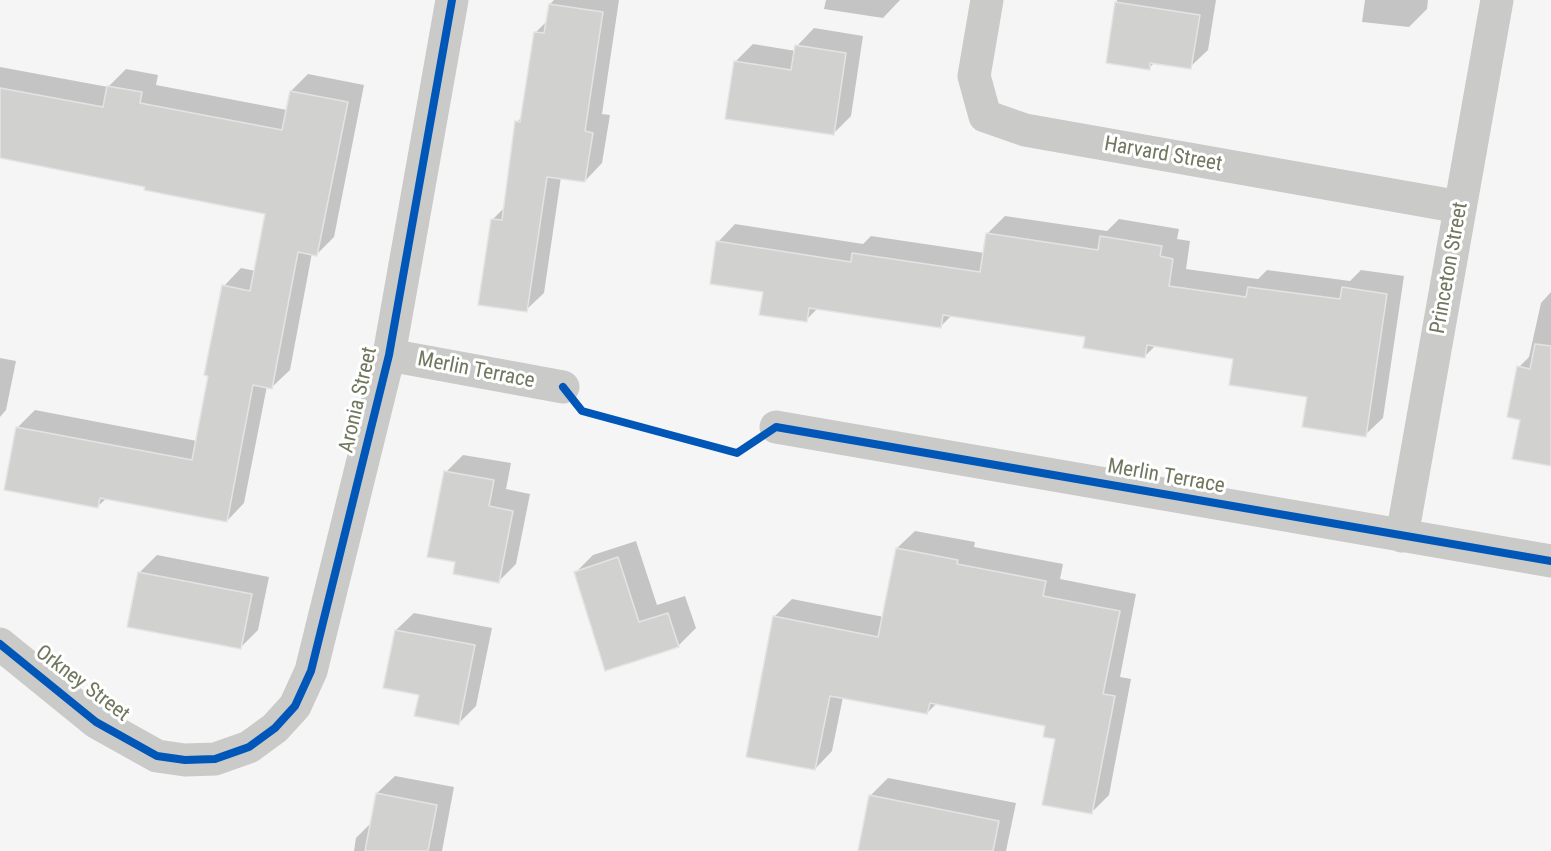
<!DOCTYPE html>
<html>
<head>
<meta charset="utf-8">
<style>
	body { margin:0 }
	canvas { display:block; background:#f5f5f5 }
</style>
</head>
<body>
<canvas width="1551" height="851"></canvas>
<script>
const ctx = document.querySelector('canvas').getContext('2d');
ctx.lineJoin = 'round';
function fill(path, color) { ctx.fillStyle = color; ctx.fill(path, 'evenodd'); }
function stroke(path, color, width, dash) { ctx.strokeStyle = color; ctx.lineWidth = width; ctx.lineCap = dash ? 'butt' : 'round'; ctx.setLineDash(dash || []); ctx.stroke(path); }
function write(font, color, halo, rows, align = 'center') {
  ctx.font = font + ' "Roboto Condensed",sans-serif'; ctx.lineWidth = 6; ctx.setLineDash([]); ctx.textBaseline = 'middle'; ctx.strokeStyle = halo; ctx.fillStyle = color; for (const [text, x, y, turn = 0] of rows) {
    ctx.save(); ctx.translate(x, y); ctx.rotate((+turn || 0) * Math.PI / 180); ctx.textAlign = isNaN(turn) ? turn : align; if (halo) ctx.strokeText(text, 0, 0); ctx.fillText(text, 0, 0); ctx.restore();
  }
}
fill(new Path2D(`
	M 554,0 L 619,0 L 602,114 L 610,115 L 602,163 L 585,181 L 561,177 L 544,293 L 526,310 L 493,219 L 505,207 L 517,122 L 522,117 L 536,32 L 548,20 L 550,4 Z
	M 826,0 L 900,0 L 883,18 L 824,9 Z
	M 1117,0 L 1216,0 L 1208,50 L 1190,67 L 1155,62 L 1149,68 L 1108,62 Z
	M 1365,0 L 1428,0 L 1427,9 L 1409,27 L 1362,22 Z
	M 814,28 L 863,36 L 851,116 L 833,134 L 735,62 L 753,44 L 796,51 L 797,46 Z
	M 0,67 L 108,87 L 126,69 L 158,75 L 156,85 L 287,110 L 291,91 L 308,74 L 364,85 L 334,237 L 317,254 L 312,253 L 290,370 L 272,387 L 267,386 L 244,503 L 227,521 L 107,498 L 97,507 L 18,427 L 35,410 L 197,441 L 224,286 L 241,268 L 256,271 L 267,213 L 0,157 Z
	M 1005,216 L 1107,231 L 1119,219 L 1179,229 L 1177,239 L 1190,241 L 1186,269 L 1258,279 L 1267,270 L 1350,281 L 1361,270 L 1404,276 L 1383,418 L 1365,435 L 1308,396 L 1234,358 L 1156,345 L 1145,356 L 1086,335 L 952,315 L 941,326 L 818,308 L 806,320 L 718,242 L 735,224 L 863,244 L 871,236 L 985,253 L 988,233 Z
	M 1551,292 L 1551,461 L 1522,419 L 1519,367 L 1529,357 L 1541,303 Z
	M 0,358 L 16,361 L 6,410 L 0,417 Z
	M 463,455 L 511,463 L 506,489 L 530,494 L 516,564 L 498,582 L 457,561 L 446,472 Z
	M 915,531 L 975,542 L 974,547 L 1063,564 L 1060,579 L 1136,594 L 1120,677 L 1131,679 L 1109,795 L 1091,813 L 1057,738 L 1047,725 L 937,703 L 927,713 L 843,697 L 832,751 L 815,769 L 747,756 L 775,616 L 792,599 L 884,617 L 897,548 Z
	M 636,541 L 657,605 L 685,596 L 696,628 L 678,646 L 606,669 L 575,573 L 593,555 Z
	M 157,555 L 269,577 L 258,630 L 240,648 L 139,573 Z
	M 414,613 L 492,628 L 476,706 L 458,724 L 421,694 L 396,630 Z
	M 395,776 L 454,787 L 442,851 L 354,851 L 356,838 L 372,822 L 377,793 Z
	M 888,778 L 1016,803 L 1006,851 L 859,851 L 870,796 Z`), '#0003');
const building = new Path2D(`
	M 1115,2 L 1200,15 L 1191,69 L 1150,63 L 1150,70 L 1106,63 Z
	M 549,4 L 603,12 L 585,131 L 593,133 L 585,182 L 547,177 L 527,312 L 478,305 L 491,219 L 502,220 L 515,121 L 520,122 L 534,32 L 544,33 Z
	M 795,45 L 846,53 L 834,135 L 725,119 L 734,61 L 791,70 Z
	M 107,86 L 142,92 L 140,103 L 282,130 L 290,91 L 348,102 L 317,256 L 298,252 L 272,389 L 253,385 L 227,522 L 100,498 L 98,508 L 4,490 L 16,427 L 192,460 L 208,376 L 204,375 L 222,285 L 250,291 L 265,214 L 144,190 L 145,187 L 0,158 L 0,88 L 103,107 Z
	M 986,233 L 1098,250 L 1100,236 L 1162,246 L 1160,256 L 1173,259 L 1169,286 L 1246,297 L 1248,287 L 1340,299 L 1342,287 L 1387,294 L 1366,437 L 1302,427 L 1307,397 L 1229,385 L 1233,359 L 1147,345 L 1145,358 L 1083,348 L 1085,337 L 943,315 L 941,328 L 809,308 L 807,322 L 759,315 L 763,292 L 710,284 L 716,241 L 851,262 L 852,253 L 980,272 Z
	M 1535,344 L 1551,346 L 1551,466 L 1512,459 L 1520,420 L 1507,417 L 1517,366 L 1530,369 Z
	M 444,471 L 494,480 L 489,506 L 513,511 L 499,583 L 453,574 L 455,562 L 427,557 Z
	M 896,548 L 958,560 L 957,564 L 1046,581 L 1043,596 L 1120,611 L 1103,694 L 1115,696 L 1092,814 L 1042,805 L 1055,739 L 1043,737 L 1045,726 L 930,703 L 927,714 L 830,696 L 815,770 L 746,757 L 773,616 L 878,637 Z
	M 618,557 L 639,622 L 668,613 L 679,647 L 605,671 L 574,572 Z
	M 138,572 L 252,594 L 241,649 L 127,627 Z
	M 395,630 L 475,645 L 459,725 L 414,716 L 419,695 L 383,688 Z
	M 376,793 L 437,805 L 428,851 L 365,851 Z
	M 869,795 L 999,821 L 993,851 L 858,851 Z`);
fill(building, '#d1d1cf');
stroke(building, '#e4e4e4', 1.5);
stroke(new Path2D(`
	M 987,0 L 974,76 L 985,116 L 1025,130 L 1460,207
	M 389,355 L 563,387
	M 776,427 L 1551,561
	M 1402,536 L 1497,0
	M 0,644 L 96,722 L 157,756 L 185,760 L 215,759 L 249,747 L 275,728 L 295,706 L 311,671 L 389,355 L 452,0`), '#cacac8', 33);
stroke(new Path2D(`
	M 563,387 L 582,411 L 737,453 L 776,427 L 1551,561
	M 0,644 L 96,722 L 157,756 L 185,760 L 215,759 L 249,747 L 275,728 L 295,706 L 311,671 L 389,355 L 452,0`), '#0057b8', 8);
write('21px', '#70775f', '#fff', [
	["Harvard Street",1163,155,10],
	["Princeton Street",1450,268,-80],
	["Merlin Terrace",476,371,11],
	["Aronia Street",359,400,-77],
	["Merlin Terrace",1166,477,10],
	["Orkney Street",82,684,37]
]);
</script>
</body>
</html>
